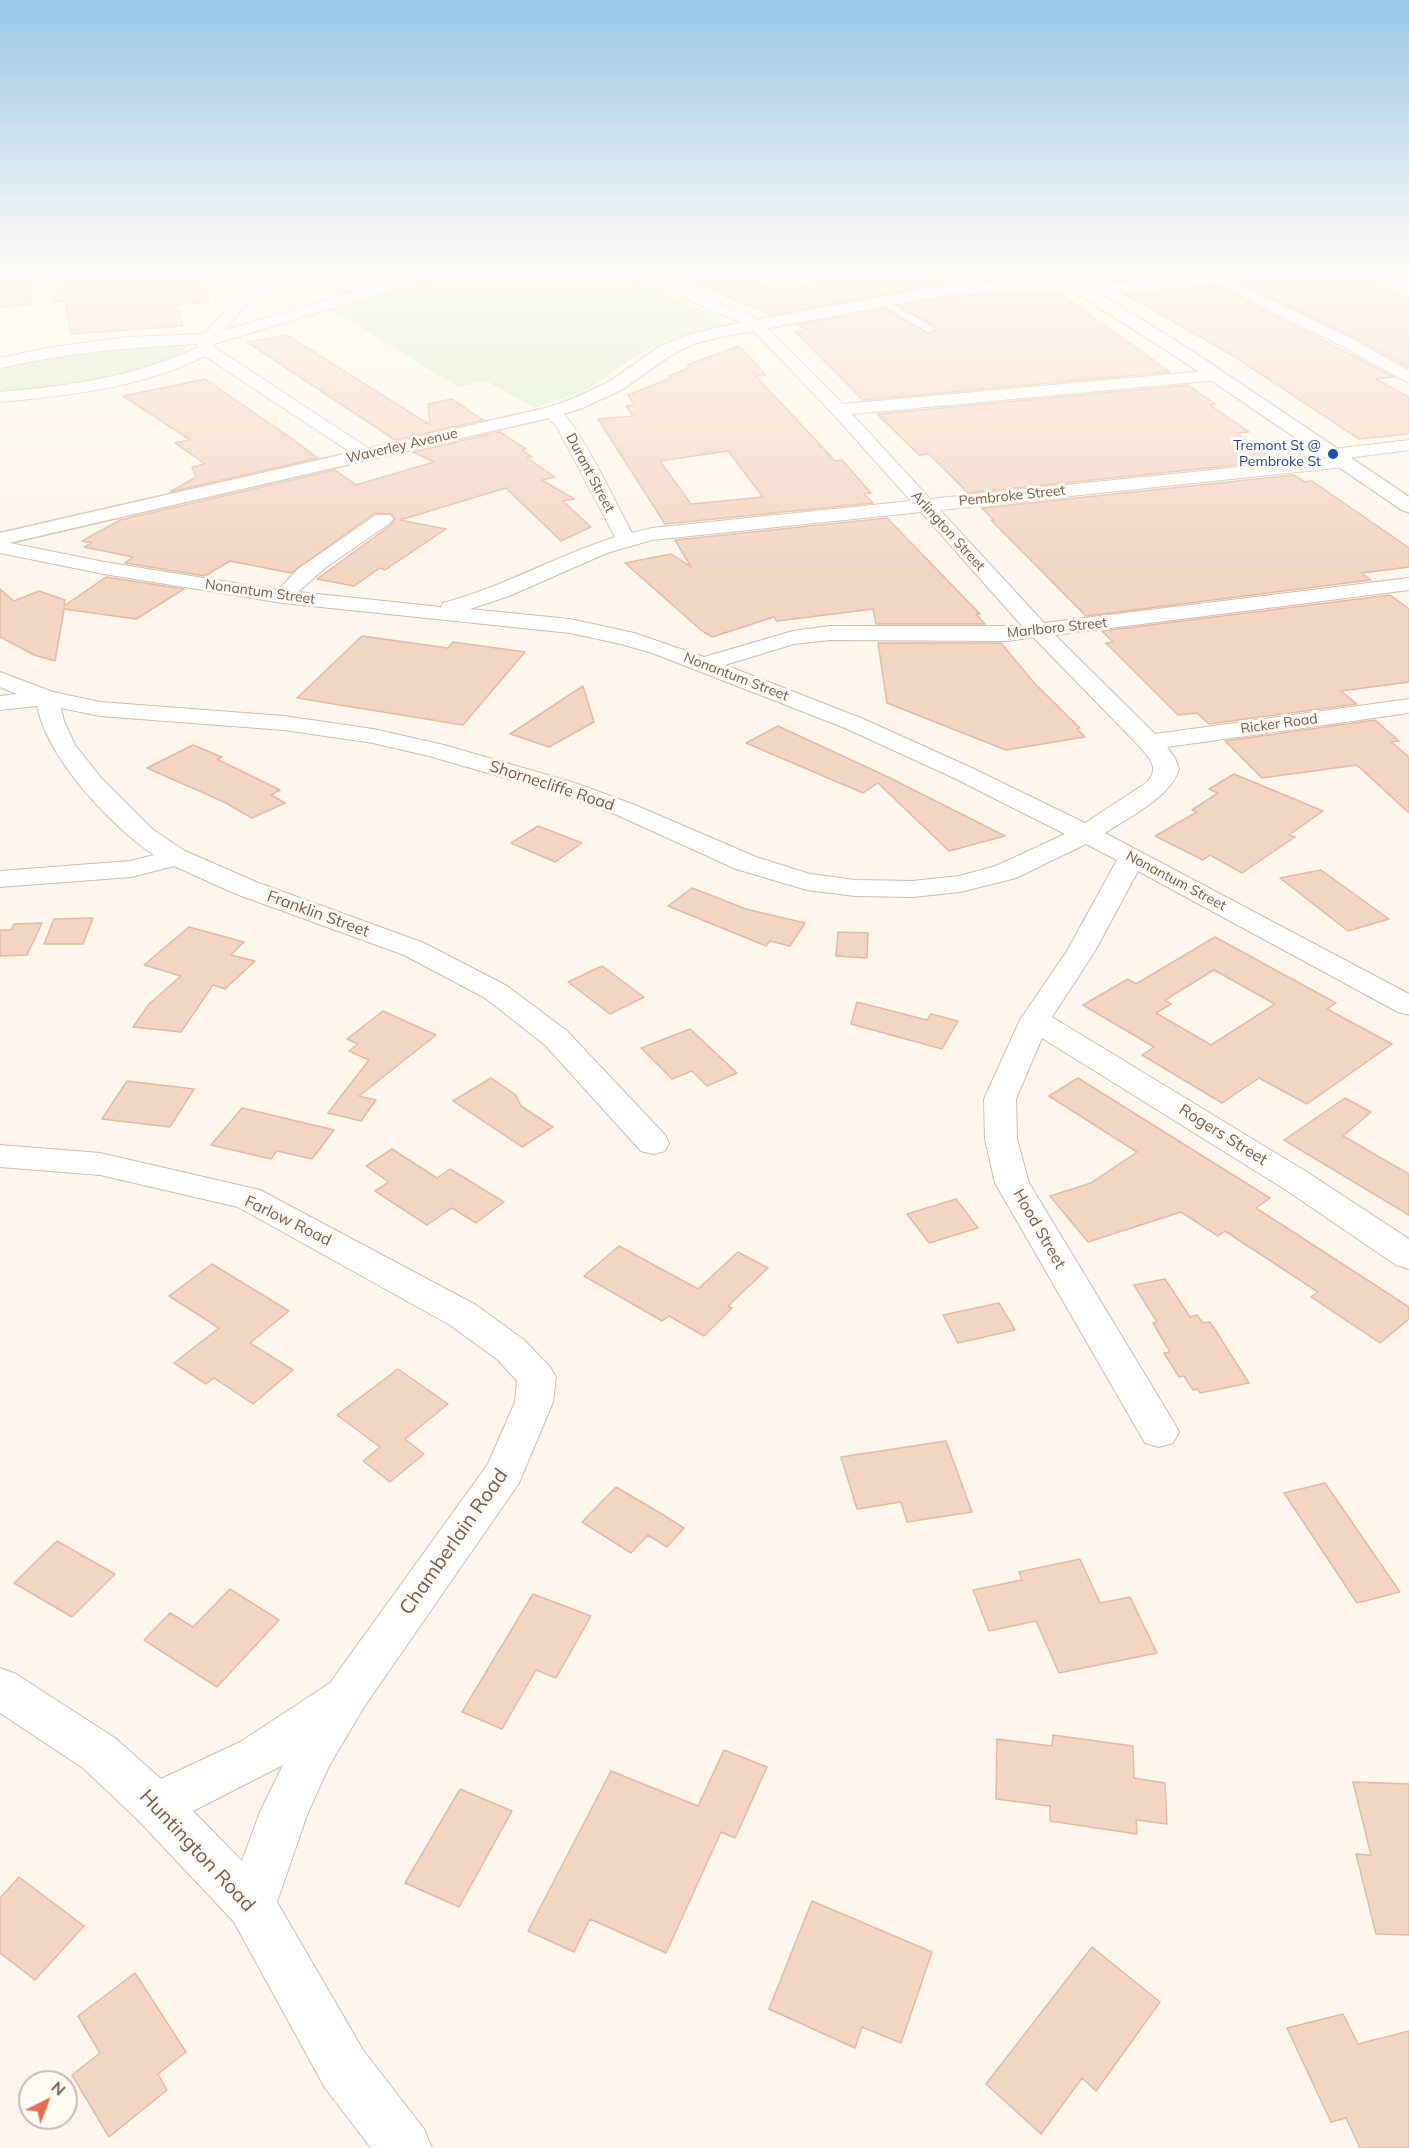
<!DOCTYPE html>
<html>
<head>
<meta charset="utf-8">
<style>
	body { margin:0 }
	#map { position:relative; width:1409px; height:2148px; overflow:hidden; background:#fdf6ec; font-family:Mulish,sans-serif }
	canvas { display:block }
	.north { position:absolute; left:18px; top:2070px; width:60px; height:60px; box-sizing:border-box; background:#fffaf3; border:2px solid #cabbb1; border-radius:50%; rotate:42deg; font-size:16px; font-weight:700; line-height:24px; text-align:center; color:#7a5c4d }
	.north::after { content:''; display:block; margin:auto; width:21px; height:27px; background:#e76f51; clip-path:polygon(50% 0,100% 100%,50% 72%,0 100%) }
</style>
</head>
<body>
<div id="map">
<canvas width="1409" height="2148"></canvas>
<div class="north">N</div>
</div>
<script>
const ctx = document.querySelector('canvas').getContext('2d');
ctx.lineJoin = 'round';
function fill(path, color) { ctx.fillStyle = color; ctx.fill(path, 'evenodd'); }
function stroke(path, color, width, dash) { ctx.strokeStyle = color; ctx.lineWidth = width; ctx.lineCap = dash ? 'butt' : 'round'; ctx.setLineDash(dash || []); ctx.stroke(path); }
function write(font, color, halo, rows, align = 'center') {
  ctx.font = font + ' Mulish,sans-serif'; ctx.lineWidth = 6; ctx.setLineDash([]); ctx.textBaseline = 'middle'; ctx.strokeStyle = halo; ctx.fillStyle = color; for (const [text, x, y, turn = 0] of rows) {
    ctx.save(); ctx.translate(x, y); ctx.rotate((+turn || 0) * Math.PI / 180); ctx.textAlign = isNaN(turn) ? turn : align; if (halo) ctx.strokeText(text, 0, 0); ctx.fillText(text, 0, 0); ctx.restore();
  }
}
fill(new Path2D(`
	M 452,271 L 592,271 L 648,286 L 728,322 L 664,341 L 628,361 L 589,389 L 535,408 L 486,381 L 458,387 L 331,309 Z
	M 178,343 L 188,347 C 170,373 35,388 0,391 L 0,367 L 93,350 Z`), '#d8ecc9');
const building = new Path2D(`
	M 84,271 L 121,271 L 113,284 L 200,279 L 209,302 L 176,305 L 183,326 L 71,334 L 65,301 L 52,302 L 67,275 L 82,274 Z
	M 694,271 L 717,271 L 782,291 L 870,272 L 886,278 L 1010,271 L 1076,271 L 1070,280 L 1005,280 L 946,283 L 772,315 L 690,281 Z
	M 1085,271 L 1225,271 L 1123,281 L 1102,281 Z
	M 1263,271 L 1345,271 L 1409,300 L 1409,368 L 1353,337 L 1237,281 L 1260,276 Z
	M 29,274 L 31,304 L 0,307 L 0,277 Z
	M 1216,285 L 1394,377 L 1376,379 L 1409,397 L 1409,434 L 1359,439 L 1235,357 L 1125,294 Z
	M 1005,294 L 1061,294 L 1170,372 L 863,400 L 795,332 L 807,329 L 797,325 L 884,309 L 929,334 L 937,331 L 935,326 L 899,306 L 946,297 Z
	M 287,335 L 430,425 L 428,404 L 452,399 L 483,420 L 395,440 L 247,342 Z
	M 739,346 L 766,375 L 756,376 L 835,461 L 842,460 L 871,493 L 864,494 L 873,503 L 665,524 L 598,419 L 633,416 L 626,406 L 635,405 L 628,395 L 673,377 L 669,376 L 693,366 L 687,365 ZM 728,451 L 763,497 L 691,504 L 660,461 Z
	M 205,379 L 291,438 L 318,458 L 170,492 L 196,477 L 192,467 L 205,464 L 175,443 L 190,440 L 123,396 Z
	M 1188,385 L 1215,404 L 1210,405 L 1249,432 L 1236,433 L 1275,461 L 968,493 L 929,454 L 919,455 L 877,414 Z
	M 500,432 L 526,449 L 522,450 L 532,457 L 527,458 L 555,477 L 542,480 L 574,499 L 563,501 L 591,527 L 561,541 L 506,488 L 400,520 L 446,529 L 385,570 L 380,568 L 354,586 L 317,579 L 391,525 L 395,519 L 392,514 L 375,513 L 291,573 L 230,561 L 205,576 L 125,563 L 133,557 L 84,547 L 92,543 L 82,541 L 120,520 L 335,470 L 356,485 L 434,462 L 413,452 Z
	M 1294,475 L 1305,482 L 1312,481 L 1409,548 L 1409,567 L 1361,573 L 1371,580 L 1086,616 L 991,520 L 994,520 L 982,508 Z
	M 887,518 L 980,614 L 976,614 L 985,624 L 876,624 L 873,609 L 777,621 L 774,617 L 712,637 L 701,630 L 625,563 L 671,554 L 691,567 L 675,540 Z
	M 106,577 L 184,589 L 136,619 L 64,609 L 55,661 L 34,655 L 0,637 L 0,589 L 14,601 L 39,591 L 65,600 L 64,606 Z
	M 1390,595 L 1409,609 L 1409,682 L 1341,691 L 1357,704 L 1209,724 L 1197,713 L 1178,715 L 1106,643 L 1113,642 L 1102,631 Z
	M 362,636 L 448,648 L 453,642 L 525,652 L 463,725 L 297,698 Z
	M 878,643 L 1001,643 L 1035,684 L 1080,728 L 1077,729 L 1085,737 L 1006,750 L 887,703 Z
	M 583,686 L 594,722 L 549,747 L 510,734 Z
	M 1375,720 L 1399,741 L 1391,742 L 1409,757 L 1409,813 L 1357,765 L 1262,778 L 1225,741 Z
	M 778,726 L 888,777 L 1005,836 L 949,851 L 878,783 L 863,793 L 746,743 Z
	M 193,745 L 222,757 L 217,759 L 280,790 L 271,795 L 285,803 L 252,818 L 224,802 L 147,768 Z
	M 1234,774 L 1323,811 L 1289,835 L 1295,837 L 1242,873 L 1210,855 L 1203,860 L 1155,836 L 1197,812 L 1192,810 L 1218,793 L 1209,789 Z
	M 538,826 L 582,843 L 555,862 L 511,843 Z
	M 1321,870 L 1389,919 L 1348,931 L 1280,878 Z
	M 692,888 L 746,909 L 805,923 L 790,946 L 770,941 L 766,946 L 668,906 Z
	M 93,918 L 83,944 L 44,944 L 54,919 Z
	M 42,923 L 27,955 L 0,956 L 0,930 L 11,930 L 14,924 Z
	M 189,927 L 244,942 L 231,955 L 255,961 L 225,989 L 213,985 L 181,1032 L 133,1027 L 149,1004 L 181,976 L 144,965 Z
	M 838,932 L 868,933 L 867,958 L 836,956 Z
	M 1215,937 L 1336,1003 L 1327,1009 L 1392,1044 L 1307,1104 L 1259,1078 L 1222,1103 L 1142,1055 L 1154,1047 L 1083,1005 L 1128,979 L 1136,984 ZM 1214,970 L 1275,1004 L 1211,1045 L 1156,1013 L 1171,1004 L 1165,1000 Z
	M 602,966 L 644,997 L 610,1014 L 568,982 Z
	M 857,1002 L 927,1020 L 931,1014 L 958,1021 L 942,1049 L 851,1024 Z
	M 383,1011 L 436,1035 L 359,1096 L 376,1100 L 361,1121 L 328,1113 L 369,1060 L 349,1051 L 358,1044 L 347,1039 Z
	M 690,1029 L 737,1073 L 707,1086 L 692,1071 L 672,1079 L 641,1048 Z
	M 491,1078 L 516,1095 L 521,1106 L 553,1127 L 522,1147 L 453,1101 Z
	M 1078,1078 L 1270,1198 L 1256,1208 L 1409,1307 L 1409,1319 L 1380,1343 L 1311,1297 L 1318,1292 L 1225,1231 L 1218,1236 L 1181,1212 L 1088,1242 L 1050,1196 L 1091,1183 L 1137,1152 L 1049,1096 Z
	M 127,1081 L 194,1089 L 170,1127 L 102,1119 Z
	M 1345,1098 L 1371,1112 L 1343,1136 L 1409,1174 L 1409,1215 L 1284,1140 Z
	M 242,1108 L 334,1130 L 312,1159 L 277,1151 L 271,1159 L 211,1145 Z
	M 392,1149 L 437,1178 L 450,1169 L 504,1202 L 476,1223 L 452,1208 L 427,1225 L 375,1191 L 389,1182 L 366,1166 Z
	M 956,1199 L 978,1228 L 929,1243 L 907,1214 Z
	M 619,1246 L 698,1289 L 738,1252 L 768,1268 L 728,1306 L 732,1308 L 704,1336 L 669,1316 L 662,1321 L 584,1276 Z
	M 212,1264 L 289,1311 L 250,1343 L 293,1370 L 253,1404 L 214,1378 L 206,1384 L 174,1363 L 219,1328 L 169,1296 Z
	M 1165,1279 L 1190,1317 L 1197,1315 L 1203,1323 L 1210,1322 L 1249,1383 L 1200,1393 L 1198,1389 L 1193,1390 L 1184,1376 L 1179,1377 L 1164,1353 L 1170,1352 L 1153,1323 L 1157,1322 L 1134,1285 Z
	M 999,1303 L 1015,1330 L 958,1343 L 943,1315 Z
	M 398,1369 L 448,1404 L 405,1439 L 424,1454 L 390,1482 L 363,1461 L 380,1447 L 337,1415 Z
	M 946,1441 L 972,1512 L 907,1522 L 901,1502 L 857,1509 L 841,1457 Z
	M 1325,1483 L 1400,1592 L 1357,1603 L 1284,1493 Z
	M 616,1487 L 665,1516 L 684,1528 L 667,1547 L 648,1535 L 631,1553 L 582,1522 Z
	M 57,1541 L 115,1574 L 72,1617 L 14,1583 Z
	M 1080,1559 L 1100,1603 L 1130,1597 L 1157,1653 L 1059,1673 L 1036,1621 L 989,1631 L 973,1590 L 1022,1580 L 1019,1572 Z
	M 230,1589 L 279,1620 L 217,1687 L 144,1640 L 170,1613 L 193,1627 Z
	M 533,1594 L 591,1616 L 556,1678 L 536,1670 L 502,1729 L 462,1712 Z
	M 1053,1735 L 1133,1746 L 1134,1778 L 1165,1783 L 1167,1824 L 1136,1820 L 1137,1834 L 1050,1821 L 1050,1806 L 996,1799 L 997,1739 L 1052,1746 Z
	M 724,1750 L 767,1767 L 735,1838 L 721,1832 L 666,1953 L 590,1919 L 574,1952 L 528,1931 L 611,1771 L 698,1806 Z
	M 1353,1782 L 1409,1784 L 1409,1935 L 1376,1934 L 1356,1854 L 1371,1855 Z
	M 460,1789 L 512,1811 L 459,1907 L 405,1883 Z
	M 19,1877 L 84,1926 L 35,1980 L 0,1953 L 0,1898 Z
	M 812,1901 L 932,1952 L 901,2043 L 862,2027 L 855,2048 L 769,2009 Z
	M 1092,1947 L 1160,2002 L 1096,2091 L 1082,2078 L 1041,2134 L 986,2084 Z
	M 135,1973 L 186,2052 L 158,2074 L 167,2090 L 109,2137 L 72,2075 L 100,2053 L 78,2016 Z
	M 1343,2014 L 1358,2044 L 1409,2031 L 1409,2148 L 1360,2148 L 1346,2118 L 1331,2122 L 1287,2028 Z`);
fill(building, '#f3d5c3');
stroke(building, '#e6bba3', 1.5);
const lane = new Path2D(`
	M 324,278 L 368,292 L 369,294 L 362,296 L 321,282 L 321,278 Z
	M 882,299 L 934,328 L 935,330 L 928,332 L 879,303 L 878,301 Z`);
const street = new Path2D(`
	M 144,271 L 213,271 C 202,282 161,278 146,274 Z
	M 259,271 L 273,271 L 225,330 L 426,271 L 447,271 L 445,274 L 214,344 L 214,347 L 371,450 L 374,454 L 371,458 L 359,458 L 205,356 C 143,387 69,396 0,402 L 0,392 C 67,386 137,377 198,347 L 198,344 C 129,347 68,353 0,368 L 0,358 L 47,348 L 126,337 L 205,334 Z
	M 611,271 L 632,271 L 674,283 L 760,321 L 843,404 L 1217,370 L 1225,375 L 1217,380 L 852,414 L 930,499 L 1328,458 L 1324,454 L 1327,450 L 1333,449 L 1409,440 L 1409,450 L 1348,458 L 1353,462 L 1350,466 L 1344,467 L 940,510 L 1044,623 L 1409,578 L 1409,590 L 1055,635 L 1155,734 L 1409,699 L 1409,713 L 1167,747 L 1175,758 L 1179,769 C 1171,797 1129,817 1105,833 L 1409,994 L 1409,1015 L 1398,1012 L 1138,871 L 1095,951 L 1052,1017 L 1310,1174 L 1409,1239 L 1409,1269 L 1396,1265 L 1286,1190 L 1042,1038 L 1016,1099 L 1017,1139 L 1029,1183 L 1173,1421 L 1179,1432 L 1173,1443 L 1159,1447 L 1145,1443 L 995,1183 L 985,1139 L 984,1099 L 1020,1020 L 1067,951 L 1117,860 L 1086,844 L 1016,878 L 960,892 L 913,897 L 855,896 L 807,890 L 736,869 L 617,815 L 557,793 L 429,756 L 373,743 L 284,730 L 100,716 L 61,708 L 64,721 L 75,745 L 102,779 L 152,829 L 185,851 L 256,882 L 424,943 L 507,986 L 567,1031 L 665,1135 L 669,1143 L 665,1151 L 653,1154 L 641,1151 L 545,1045 L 485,998 L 404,955 L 236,894 L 174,866 L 131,877 L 0,887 L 0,871 L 130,861 L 154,855 C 110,825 48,759 37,706 L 0,710 L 0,696 L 17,694 L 0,687 L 0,672 L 53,692 L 100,702 L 284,716 L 373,729 L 444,745 L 575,783 L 635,805 L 756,857 L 810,874 L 855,880 L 913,881 L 959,876 L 996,866 L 1065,834 L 954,778 L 845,728 L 655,654 L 621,644 L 570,633 L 283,603 L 104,574 L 0,553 L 0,541 L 104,562 L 278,590 L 298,569 L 376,515 L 390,515 L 393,519 L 390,523 L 325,568 L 298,592 L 441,607 L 443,603 C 503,587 556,556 615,537 L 557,427 L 542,412 L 545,408 C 550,407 554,406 558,409 C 578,422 618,507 632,533 L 652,528 L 911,501 L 833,414 L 750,327 L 664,289 L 613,274 ZM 921,512 L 1022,626 L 830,626 L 793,631 L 704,657 L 634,633 L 570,619 L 470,609 L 509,596 L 607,553 L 652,540 ZM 1033,637 L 1140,747 C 1151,760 1160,769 1146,783 L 1085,823 L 972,768 L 861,718 L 725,665 L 794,644 L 830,640 L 1008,641 Z
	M 1219,275 L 1352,339 L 1409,371 L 1409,383 L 1340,345 L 1214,282 L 1212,279 L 1214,276 Z
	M 0,1145 L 100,1153 L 260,1190 L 476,1305 L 524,1340 L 550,1367 L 556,1377 L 553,1402 L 519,1483 L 364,1707 L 329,1766 L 307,1815 L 277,1902 L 363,2050 L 424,2129 L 432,2148 L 371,2148 L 325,2088 L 234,1922 L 139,1821 L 83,1768 L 0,1713 L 0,1668 L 16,1674 L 115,1738 L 161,1779 L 240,1742 L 330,1683 L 488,1464 L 515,1402 L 517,1381 L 498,1360 L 450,1325 L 238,1207 L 100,1175 L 0,1167 ZM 283,1765 L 260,1812 L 242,1861 L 193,1811 Z`);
const secondary = new Path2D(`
	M 1236,271 L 1261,271 L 1259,274 C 1207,287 1151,293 1097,292 L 1192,351 L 1409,497 L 1409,512 L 1402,510 L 1180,359 L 1075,292 L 1005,292 L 946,295 L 720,337 L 695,343 L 671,355 L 621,390 L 582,408 L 557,416 L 0,545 L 0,533 L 546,408 L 570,400 L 609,382 L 659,347 L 683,337 L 719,327 L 946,285 L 1005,282 L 1123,283 L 1219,274 Z`);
const primary = new Path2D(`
	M 1390,271 L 1409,271 L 1409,280 L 1392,274 Z`);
stroke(lane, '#d1beb0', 4);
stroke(street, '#d1beb0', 2);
stroke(secondary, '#d6c0b0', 3);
stroke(primary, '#dad1cd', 3);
fill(lane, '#fff');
fill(street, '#fff');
fill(secondary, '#fff');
fill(primary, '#fbd9a5');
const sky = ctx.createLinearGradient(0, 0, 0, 571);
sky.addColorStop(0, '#97c7e8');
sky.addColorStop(0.47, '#fefbf6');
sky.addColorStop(1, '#fefbf600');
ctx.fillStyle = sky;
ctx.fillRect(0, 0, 1409, 571);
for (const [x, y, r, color] of [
	[1333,454,6,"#1a4fb4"]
]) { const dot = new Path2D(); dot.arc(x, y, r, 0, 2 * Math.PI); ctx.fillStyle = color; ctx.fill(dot); stroke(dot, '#fffaf3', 2); }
write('14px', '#7a5c4d', '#fffaf3', [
	["Waverley Avenue",402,446,-13],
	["Durant Street",590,473,62],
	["Pembroke Street",1012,496,-6],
	["Arlington Street",948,531,48],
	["Nonantum Street",260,592,8],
	["Marlboro Street",1057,628,-6],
	["Nonantum Street",736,677,21],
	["Ricker Road",1279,724,-8],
	["Nonantum Street",1176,881,28]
]);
write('14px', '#164399', '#fffaf3', [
	["Tremont St @",1321,446],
	["Pembroke St",1321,462]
], 'right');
write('16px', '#7a5c4d', '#fffaf3', [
	["Shornecliffe Road",552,786,18],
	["Franklin Street",318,914,20],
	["Rogers Street",1223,1135,32],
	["Farlow Road",288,1221,26],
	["Hood Street",1039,1229,60]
]);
write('20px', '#7a5c4d', '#fffaf3', [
	["Chamberlain Road",454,1542,-55],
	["Huntington Road",197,1851,47]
]);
</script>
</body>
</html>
